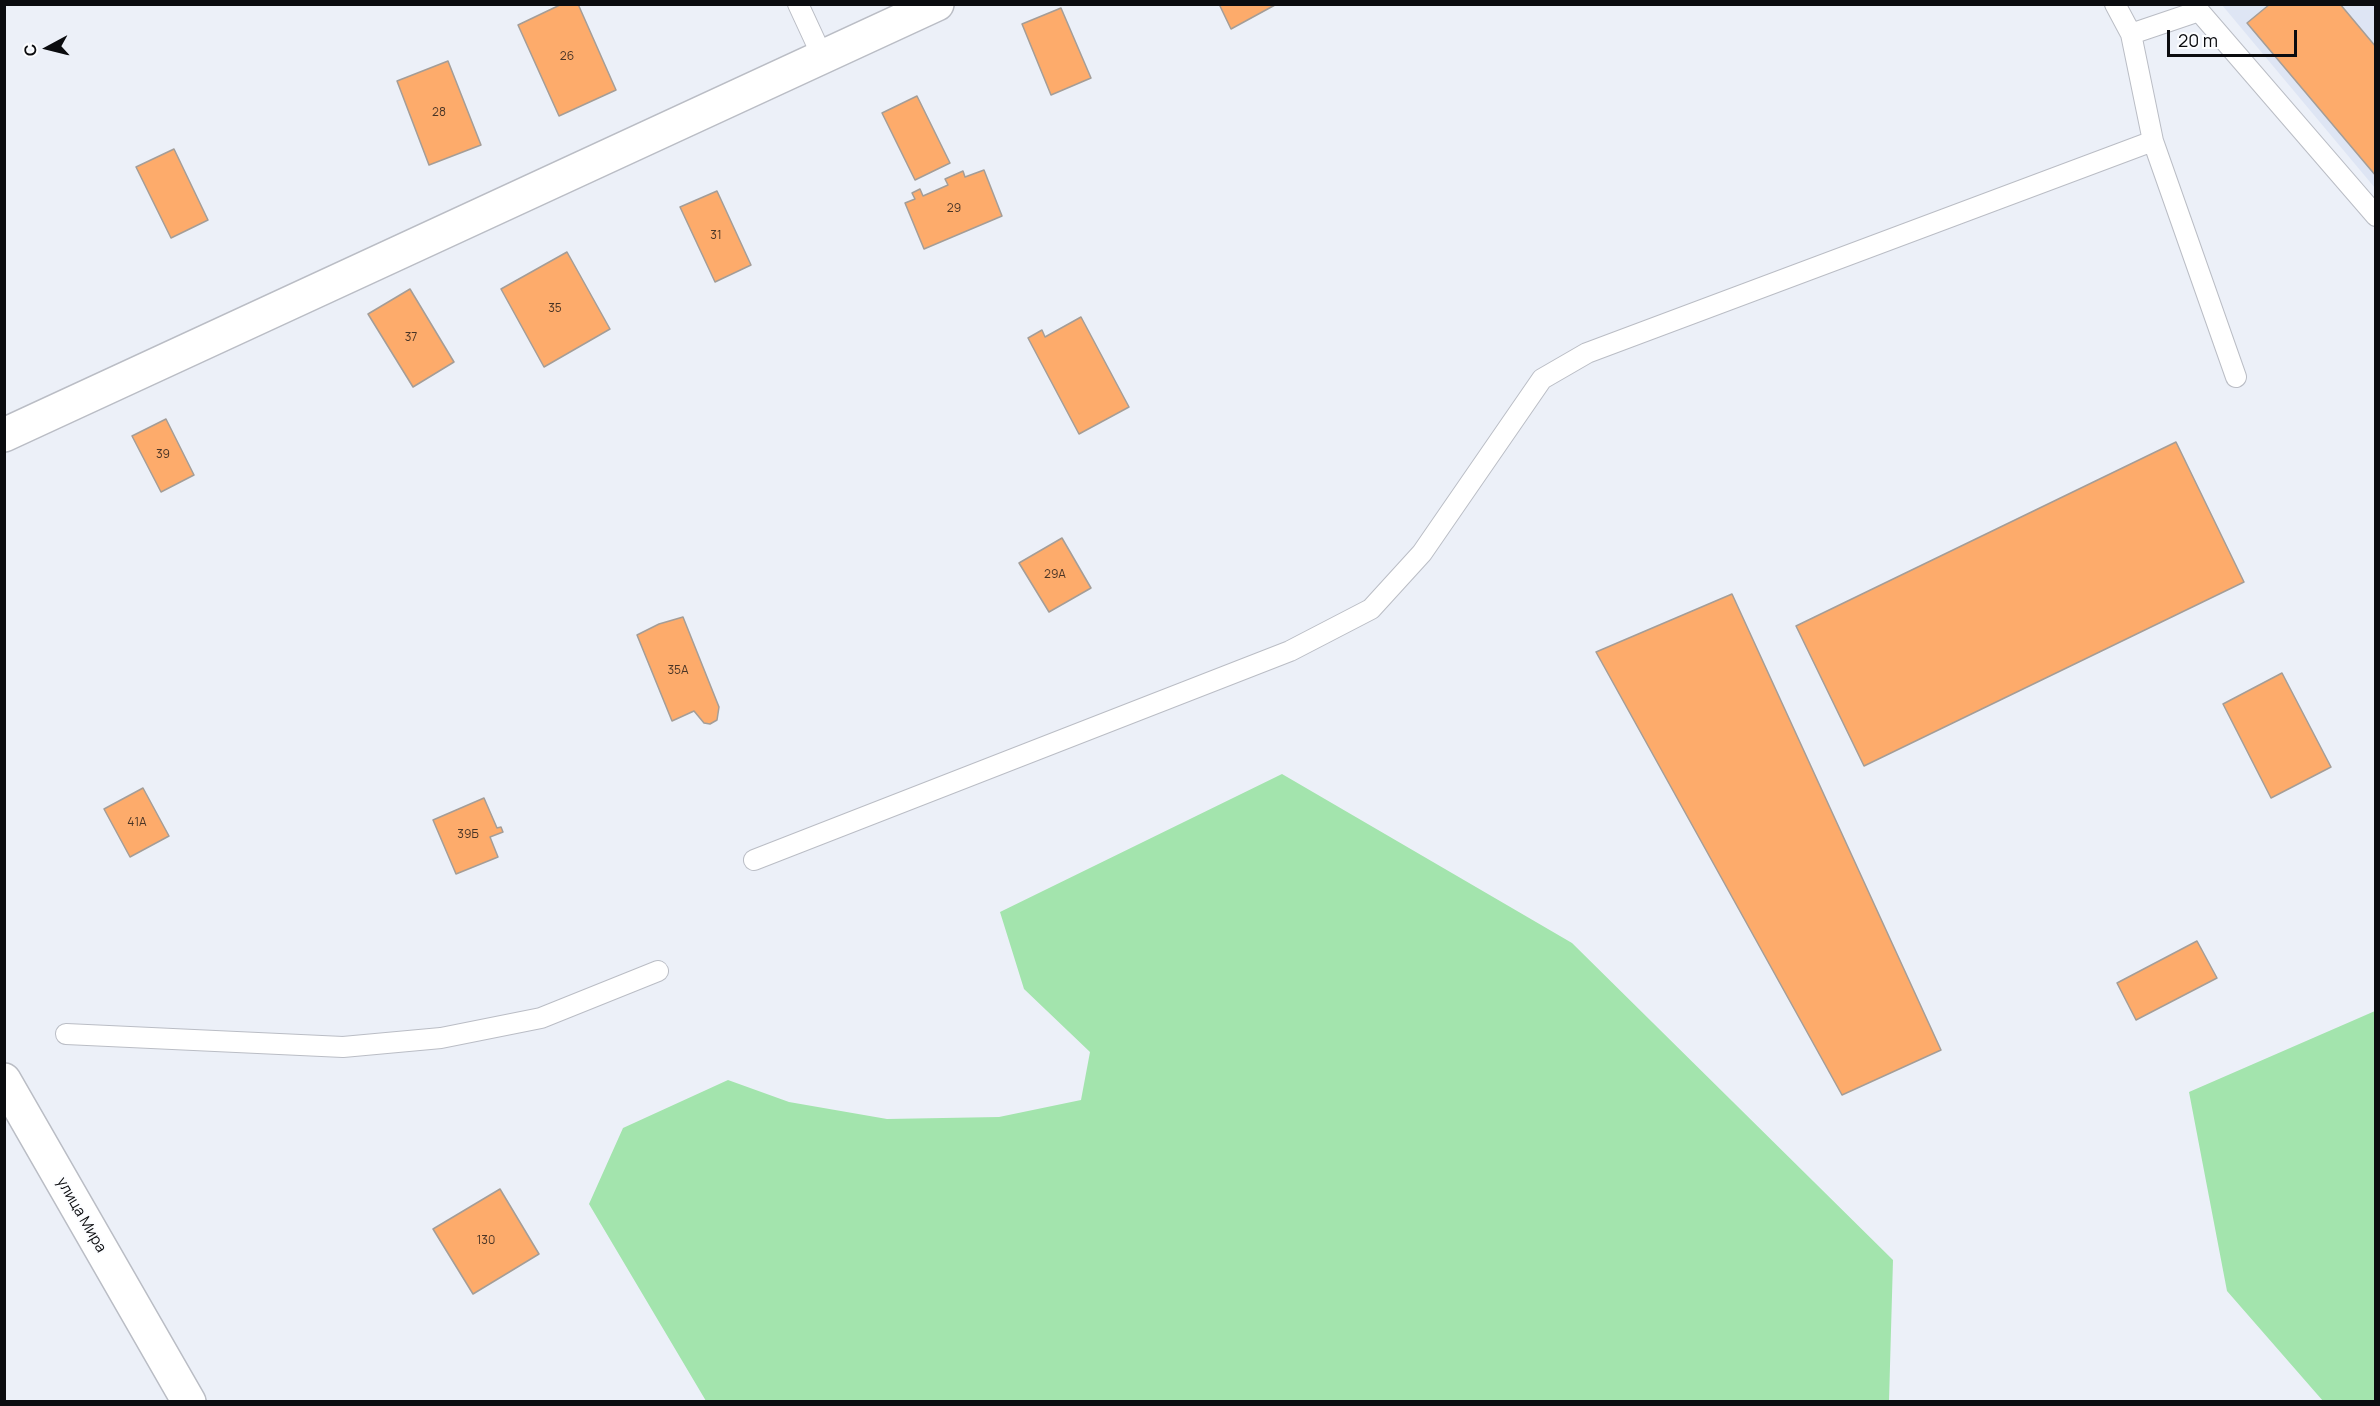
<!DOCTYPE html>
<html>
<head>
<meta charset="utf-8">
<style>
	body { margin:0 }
	#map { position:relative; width:2380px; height:1406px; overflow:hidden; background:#ecf0f8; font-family:Manrope,sans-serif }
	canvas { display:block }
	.frame { position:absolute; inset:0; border:6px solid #0b0c0f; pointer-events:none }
	.north { position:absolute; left:18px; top:18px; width:60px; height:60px; -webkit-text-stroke:4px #fcfdff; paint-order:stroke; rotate:263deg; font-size:16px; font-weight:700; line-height:24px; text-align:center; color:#0b0c0f }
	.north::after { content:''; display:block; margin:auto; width:21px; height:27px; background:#0b0c0f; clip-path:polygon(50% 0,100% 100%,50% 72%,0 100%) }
	.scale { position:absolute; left:2167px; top:30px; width:130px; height:27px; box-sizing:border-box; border:3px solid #0b0c0f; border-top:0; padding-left:8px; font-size:18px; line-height:21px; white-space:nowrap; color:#0b0c0f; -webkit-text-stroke:4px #fcfdff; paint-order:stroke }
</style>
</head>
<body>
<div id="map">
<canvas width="2380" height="1406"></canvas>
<div class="frame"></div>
<div class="north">С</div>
<div class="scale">20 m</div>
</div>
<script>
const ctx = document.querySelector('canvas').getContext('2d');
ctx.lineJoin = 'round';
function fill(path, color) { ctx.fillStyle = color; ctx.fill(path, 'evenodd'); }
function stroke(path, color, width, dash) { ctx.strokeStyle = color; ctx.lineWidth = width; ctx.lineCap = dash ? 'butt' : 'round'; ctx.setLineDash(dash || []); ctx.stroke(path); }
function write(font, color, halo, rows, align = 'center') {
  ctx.font = font + ' Manrope,sans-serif'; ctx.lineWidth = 4.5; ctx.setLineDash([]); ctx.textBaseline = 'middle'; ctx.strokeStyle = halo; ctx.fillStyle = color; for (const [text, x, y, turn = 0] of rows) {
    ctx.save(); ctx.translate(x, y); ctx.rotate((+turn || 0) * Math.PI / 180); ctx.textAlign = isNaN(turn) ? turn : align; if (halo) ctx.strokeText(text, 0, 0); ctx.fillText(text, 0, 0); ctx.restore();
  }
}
fill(new Path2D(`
	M 2222,5 L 2375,5 L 2375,188 Z`), '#dee5f4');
fill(new Path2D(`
	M 1282,774 L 1572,943 L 1893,1260 L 1889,1401 L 706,1401 L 589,1204 L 623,1128 L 728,1080 L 789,1102 L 887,1119 L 999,1117 L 1081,1100 L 1090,1052 L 1024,989 L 1000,912 Z
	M 2375,1011 L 2375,1401 L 2323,1401 L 2227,1291 L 2189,1092 Z`), '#a3e4ad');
const building = new Path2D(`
	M 562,4 L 578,4 L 616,90 L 559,116 L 518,25 Z
	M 1219,4 L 1274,4 L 1275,5 L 1231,29 Z
	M 2270,4 L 2340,4 L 2376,47 L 2376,176 L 2247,23 Z
	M 1061,8 L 1091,78 L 1051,95 L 1022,24 Z
	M 448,61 L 481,145 L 429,165 L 397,81 Z
	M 917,96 L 950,163 L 915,180 L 882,113 Z
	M 174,149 L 208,220 L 171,238 L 136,167 Z
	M 984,170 L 1002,216 L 924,249 L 905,203 L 915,199 L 912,193 L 920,189 L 923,196 L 948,185 L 945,179 L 963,171 L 965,177 Z
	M 717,191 L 751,265 L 715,282 L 680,207 Z
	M 567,252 L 610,329 L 544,367 L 501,289 Z
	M 410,289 L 454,362 L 413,387 L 368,314 Z
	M 1081,317 L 1129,407 L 1079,434 L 1028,338 L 1042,330 L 1045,337 Z
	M 166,419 L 194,475 L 161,492 L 132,436 Z
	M 2176,442 L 2244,582 L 1864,766 L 1796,626 Z
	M 1062,538 L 1091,588 L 1049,612 L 1019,563 Z
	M 1732,594 L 1941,1050 L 1842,1095 L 1596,652 Z
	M 683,617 L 719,707 L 717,720 L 710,724 L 704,723 L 694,711 L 672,721 L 637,635 L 659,624 Z
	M 2282,673 L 2331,767 L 2271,798 L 2223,704 Z
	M 143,788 L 169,836 L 130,857 L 104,809 Z
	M 484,798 L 497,828 L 501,827 L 503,832 L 490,837 L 498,857 L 456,874 L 433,820 Z
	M 2197,941 L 2217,978 L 2136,1020 L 2117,983 Z
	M 500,1189 L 539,1254 L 473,1294 L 433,1229 Z`);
fill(building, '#fdab6b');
stroke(building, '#a49d97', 1.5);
const service = new Path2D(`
	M 798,4 L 823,58
	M 2131,34 L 2199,11 L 2376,216
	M 2153,141 L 2236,377
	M 754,860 L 1290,651 L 1371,609 L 1422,553 L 1542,379 L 1587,353 L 2153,141 L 2131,34 L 2115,4
	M 66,1034 L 343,1047 L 441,1038 L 541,1018 L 658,971`);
const minor = new Path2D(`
	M 4,435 L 937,4
	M 4,1080 L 189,1402`);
stroke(service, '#babdc5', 22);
stroke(minor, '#babdc5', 36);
stroke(service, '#fff', 20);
stroke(minor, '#fff', 33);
write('12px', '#483426', null, [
	["26",567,57],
	["28",439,113],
	["29",954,209],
	["31",716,236],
	["35",555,309],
	["37",411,338],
	["39",163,455],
	["29А",1055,575],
	["35А",678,671],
	["41А",137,823],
	["39Б",468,835],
	["130",486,1241]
]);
write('15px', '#0b0c0f', '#fcfdff', [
	["улица Мира",81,1215,60]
]);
</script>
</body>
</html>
